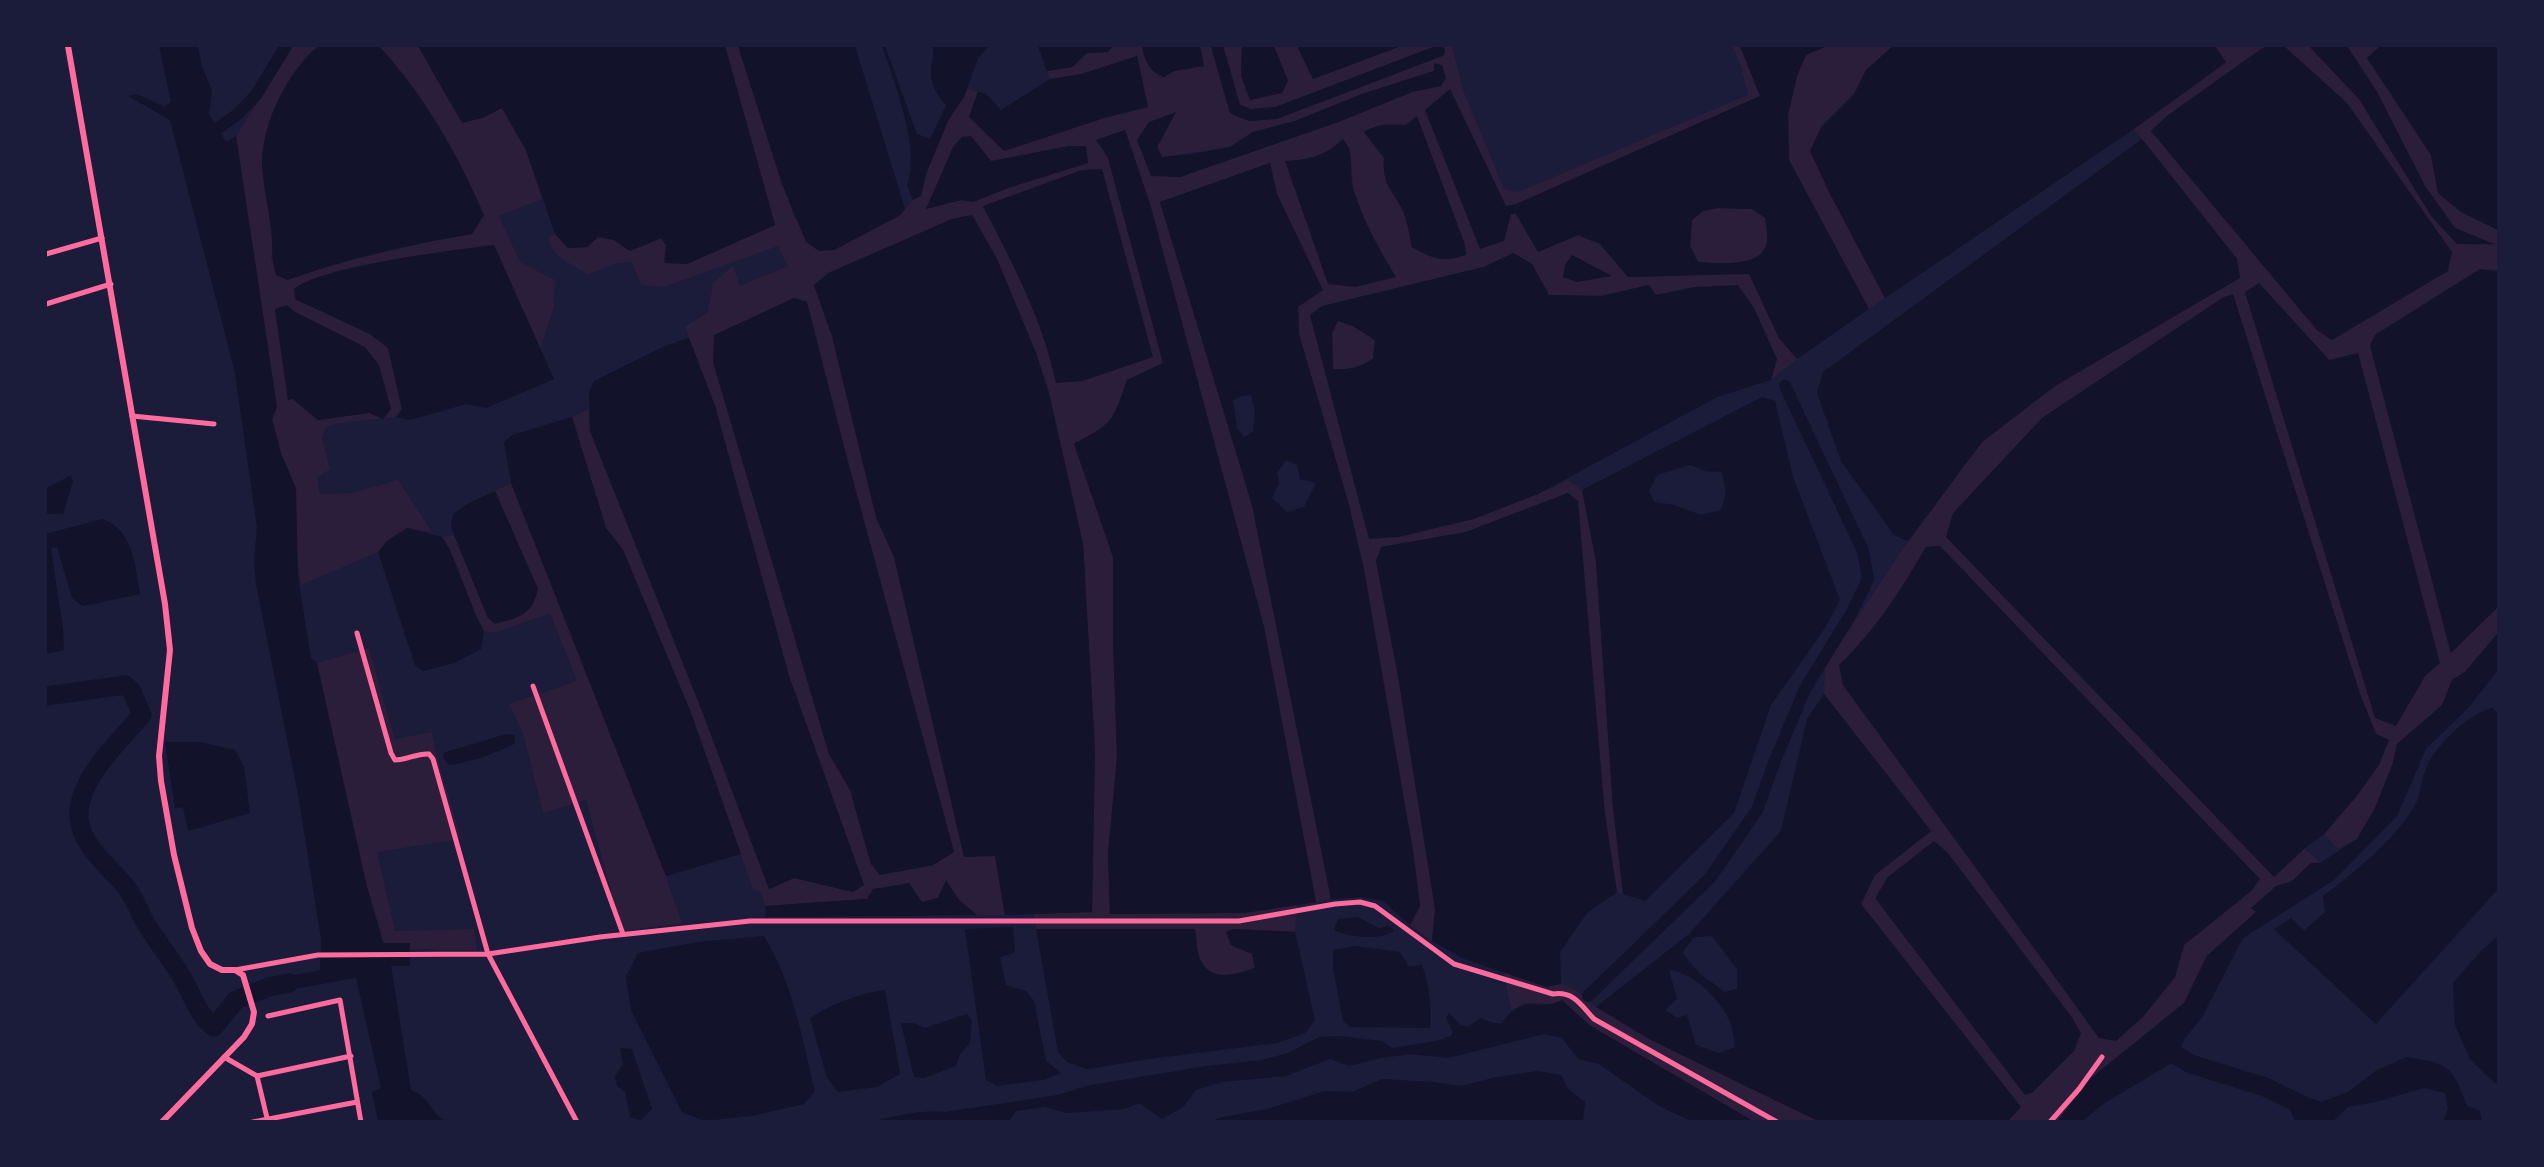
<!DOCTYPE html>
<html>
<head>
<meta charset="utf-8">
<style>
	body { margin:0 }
	#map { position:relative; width:2544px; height:1167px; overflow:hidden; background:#1b1b3a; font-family:"Asap Condensed",sans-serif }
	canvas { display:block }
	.frame { position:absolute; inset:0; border:47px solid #1b1b3a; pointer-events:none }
</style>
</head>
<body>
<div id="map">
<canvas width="2544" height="1167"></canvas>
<div class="frame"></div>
</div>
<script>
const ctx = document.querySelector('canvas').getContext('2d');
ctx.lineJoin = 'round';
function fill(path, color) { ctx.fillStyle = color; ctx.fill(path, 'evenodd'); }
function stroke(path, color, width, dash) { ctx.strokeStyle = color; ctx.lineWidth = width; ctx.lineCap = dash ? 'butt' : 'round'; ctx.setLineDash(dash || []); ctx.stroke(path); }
fill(new Path2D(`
	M 293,46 L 319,46 L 305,57 L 262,164 L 273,244 L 271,260 L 287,280 C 347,259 410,244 472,234 L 420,97 L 379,46 L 418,46 L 462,122 L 482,118 L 502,108 L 526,150 L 542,199 L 499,216 L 520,262 L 555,280 L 554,307 L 540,350 L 494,245 L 383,263 L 295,299 L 370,334 L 388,348 L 402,409 L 396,417 L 339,423 L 325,428 L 322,439 L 330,469 L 317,478 L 320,494 L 352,493 L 398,480 L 432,532 L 407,528 L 387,541 L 378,552 L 301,585 L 281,453 L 272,419 L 277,407 L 236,136 ZM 287,305 L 295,312 L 369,413 L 318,420 L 293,399 L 288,399 L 275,309 Z
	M 725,46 L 738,46 L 794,217 L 834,250 L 900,216 L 913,200 L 921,196 C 927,170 936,140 950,117 C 956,107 963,99 967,88 L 978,92 L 971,110 L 1004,151 L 1104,118 L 1148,107 L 1137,56 L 1082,74 L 1050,79 L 1047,71 L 1072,67 L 1087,53 L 1108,52 L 1113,46 L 1142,46 C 1145,60 1149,72 1164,77 L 1174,71 L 1204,66 L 1200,46 L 1242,46 L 1241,76 L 1288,81 L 1274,46 L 1297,46 L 1313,79 L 1401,46 L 1452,46 L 1463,90 L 1504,189 L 1518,192 L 1748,95 L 1741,66 L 1732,46 L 1740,46 L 1760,96 L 1516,205 L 1505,206 L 1425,110 L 1511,214 L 1516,214 L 1538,252 L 1578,235 L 1600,244 L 1628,277 L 1749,273 L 1779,338 L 1797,359 L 1771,380 L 1777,358 L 1695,287 L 1656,295 L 1649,285 L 1601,296 L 1549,295 L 1532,264 L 1513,253 L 1484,267 L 1322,306 L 1310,315 L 1369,538 L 1538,494 L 1568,480 L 1582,490 L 1596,561 L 1613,807 L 1623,894 L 1617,892 L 1605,815 L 1568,493 L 1466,532 L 1382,547 L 1376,561 L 1398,676 L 1435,909 L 1432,941 L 1410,925 L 1420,906 L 1413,851 L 1349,505 L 1299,335 L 1298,306 L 1270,163 L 1160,202 L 1252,505 L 1331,899 L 1316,902 L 1264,627 L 1150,204 L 1125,130 L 1097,140 L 1108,158 L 1163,363 L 1127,380 C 1112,423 1114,422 1074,444 L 1113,557 L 1113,640 L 1117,757 L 1108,854 L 1110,914 L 1244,913 L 1297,905 L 1295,932 L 1233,929 L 1226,932 L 1231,945 L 1252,954 L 1255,968 C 1235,973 1213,984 1201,961 C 1196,953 1197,938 1194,929 L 1036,929 L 1034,914 L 1092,912 L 1095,750 L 1083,544 L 1049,393 L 1036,353 L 997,259 L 972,215 L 814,286 L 832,336 L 876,517 L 894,557 L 964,856 L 995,856 L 1005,915 L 977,915 L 958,900 L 938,898 L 922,902 L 867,899 L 765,906 L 761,892 L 753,889 L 691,713 L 623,550 L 606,528 L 572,417 L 589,409 L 590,431 L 702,711 L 769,889 L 794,878 L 853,892 L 864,885 L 789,676 L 715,406 L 685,327 L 708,312 L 713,283 L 733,266 L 740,286 L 788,266 L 778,246 L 664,287 L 642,285 L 631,262 L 613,264 L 588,275 C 572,263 553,259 548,238 L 555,234 L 568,248 L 587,247 L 598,237 L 614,240 L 630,251 L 662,238 L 666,245 L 687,264 L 775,225 ZM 1434,71 L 1441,86 L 1412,92 L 1341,121 L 1180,177 L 1137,140 L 1175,113 L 1157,147 L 1162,157 L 1230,147 L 1253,132 L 1295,121 L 1362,94 ZM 1417,117 L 1465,245 L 1412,247 C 1409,235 1408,220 1402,209 C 1392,188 1382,184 1384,158 L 1364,132 L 1383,124 L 1406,125 ZM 1342,139 L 1350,148 L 1353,188 L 1368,229 L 1395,277 L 1285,161 C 1308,160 1327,156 1342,139 ZM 1069,146 L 1087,163 L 1008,188 L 973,202 L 961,200 L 926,208 L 983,153 L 991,162 ZM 996,203 L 1082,381 L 1056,382 C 1043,321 1013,262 983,207 ZM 713,362 L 848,462 L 954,852 L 933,865 L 880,875 L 871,864 L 850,790 L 829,754 Z
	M 1827,46 L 1893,46 L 1866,70 L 1855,94 L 1821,127 L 1829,192 L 1885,298 L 1869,309 L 1789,160 L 1788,115 L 1797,76 L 1806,55 Z
	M 2215,46 L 2269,46 L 2261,49 L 2167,116 L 2151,131 L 2317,330 L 2331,340 L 2305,65 L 2284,46 L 2309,46 L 2359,99 L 2432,217 L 2457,244 L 2494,245 L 2455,228 L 2425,186 L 2377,92 L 2347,46 L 2380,46 L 2367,58 L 2431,155 L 2438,193 L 2461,212 L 2498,230 L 2498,271 L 2480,269 L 2375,335 L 2450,652 L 2498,607 L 2498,633 L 2465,672 L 2452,680 L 2443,705 L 2397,744 L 2393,763 L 2375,808 L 2357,839 L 2338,849 L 2324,834 C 2349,804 2374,777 2388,740 L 2376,734 L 2360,694 L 2232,295 L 2224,297 L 2042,418 L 2274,877 L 2305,848 L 2320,863 L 2311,863 L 2291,882 L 2276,886 L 2256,912 L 2207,956 L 2184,1003 L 2090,1079 L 2057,1121 L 2008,1121 L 2021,1107 L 1861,904 L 1875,875 L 1931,831 L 1824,694 L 1825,666 L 1902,550 L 1982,442 L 2055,386 L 2237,259 L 2134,129 L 2226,63 ZM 2259,283 L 2329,360 L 2358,354 L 2439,663 L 2425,676 L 2395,726 L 2245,293 ZM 1926,547 L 2260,879 L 2251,891 L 2184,945 L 2175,977 L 1839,665 C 1873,634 1903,587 1926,547 ZM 1934,842 L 1947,852 L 2073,1019 L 1888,877 Z
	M 1717,208 L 1753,209 L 1765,218 C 1766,225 1768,234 1767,241 C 1764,269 1718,262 1698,263 L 1690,246 L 1692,220 L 1703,211 Z
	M 1338,321 L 1353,326 L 1375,340 L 1373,358 C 1361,369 1348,370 1333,369 L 1332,333 Z
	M 511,483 L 665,874 L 682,923 L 622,931 L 586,800 L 543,813 L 523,733 L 509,704 L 577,681 L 550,613 L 495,633 L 484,631 C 467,601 461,565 442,537 L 454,535 L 488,618 L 538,589 L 495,491 Z
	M 369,648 L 395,739 L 432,732 L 436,754 L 461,839 L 377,852 L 395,931 L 474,929 L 477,950 L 410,949 L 409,943 L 384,943 L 366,883 L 317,663 Z
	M 1504,972 L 1546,987 L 1561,984 L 1576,990 L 1596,1007 L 1649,1039 L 1818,1121 L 1753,1121 L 1589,1025 L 1562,1001 L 1555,1004 L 1526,1003 L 1511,1010 Z`), '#2a1e3b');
fill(new Path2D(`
	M 159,46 L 198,46 L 202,67 L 212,90 L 209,114 L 226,142 L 236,136 L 277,407 L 272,419 L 281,453 L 296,488 L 298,577 L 311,658 L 317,663 L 366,883 L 383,943 L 410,943 L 410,966 L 391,966 L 411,1090 C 432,1099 429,1111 445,1121 L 378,1121 L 372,1092 L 381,1088 L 356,978 L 265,994 L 260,982 L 320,970 L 321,939 L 298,794 L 256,584 L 254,562 L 257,527 L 235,373 L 170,120 L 128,96 L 137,94 L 165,107 L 171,102 Z
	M 319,46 L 379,46 C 424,95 458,154 484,215 L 472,234 C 410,244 347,259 287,280 L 276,275 C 271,259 273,244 271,227 C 268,207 263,184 262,163 C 262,123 288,70 319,46 Z
	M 418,46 L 725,46 L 775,225 L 687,264 L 664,263 L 666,245 L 661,238 L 630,251 L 614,240 L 598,237 L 587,247 L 568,248 L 555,234 L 526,150 L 502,108 L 482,118 L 462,123 Z
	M 738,46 L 855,46 L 905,209 L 900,215 L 834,250 L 819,251 L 806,242 L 782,184 Z
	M 882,46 L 885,46 L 917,134 L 930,139 L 946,105 C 936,94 930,84 931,68 C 932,59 935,55 932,46 L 989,46 L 978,58 L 964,97 L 949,119 L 926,174 L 921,196 L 913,200 L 907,185 C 921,148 894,82 882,46 Z
	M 1038,46 L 1113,46 L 1108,52 L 1087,53 L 1072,67 L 1047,71 Z
	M 1142,46 L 1200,46 L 1204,66 L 1174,71 L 1164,77 C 1149,72 1145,60 1142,46 Z
	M 1242,46 L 1274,46 L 1288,81 L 1282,93 L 1250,100 L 1241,76 Z
	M 1297,46 L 1401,46 L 1313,79 Z
	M 1740,46 L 1827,46 L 1806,55 L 1797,76 L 1788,115 L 1789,160 L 1869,309 L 1797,359 L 1779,338 L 1749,274 L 1628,277 L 1600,244 L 1578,235 L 1538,252 L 1516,214 L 1511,214 L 1504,241 L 1480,249 L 1425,110 L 1450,89 L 1506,206 L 1516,204 L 1760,96 ZM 1717,208 L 1752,209 L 1765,218 C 1766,225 1768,233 1767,241 C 1764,269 1718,263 1698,262 L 1690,246 L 1692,220 L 1703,211 Z
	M 1893,46 L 2215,46 L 2226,62 L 2134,129 L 1885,298 L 1829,192 L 1810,151 L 1821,127 L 1854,94 L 1866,70 Z
	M 2269,46 L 2284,46 L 2347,103 L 2452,252 L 2448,271 L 2332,340 L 2317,330 L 2151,131 L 2167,116 L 2261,49 Z
	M 2309,46 L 2347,46 L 2377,92 L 2425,186 L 2455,228 L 2494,244 L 2457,244 L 2432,217 L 2359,99 Z
	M 2380,46 L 2498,46 L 2498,230 L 2461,212 L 2438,193 L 2431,155 L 2367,58 Z
	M 1137,56 L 1148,107 L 1104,118 L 1004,151 L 969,117 L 978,92 L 986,94 L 1001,110 L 1050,79 L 1082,74 Z
	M 1434,63 L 1442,65 L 1446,78 L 1441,86 L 1412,92 L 1341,121 L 1180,177 L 1151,176 L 1137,140 L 1149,122 L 1176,112 L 1157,147 L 1162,157 L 1192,154 L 1230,147 L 1253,132 L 1295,121 L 1362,94 L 1434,71 Z
	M 1417,116 L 1465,245 L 1466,255 C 1443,263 1433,259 1412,247 C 1409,235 1408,220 1402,209 C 1391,188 1382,184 1384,158 L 1364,132 C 1378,123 1390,125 1406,125 Z
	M 1125,130 L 1150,204 L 1264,627 L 1316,902 L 1244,913 L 1110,914 L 1108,854 L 1117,757 L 1113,640 L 1113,557 L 1074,444 C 1114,422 1112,423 1127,380 L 1163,363 L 1108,158 L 1096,140 Z
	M 971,136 L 991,161 L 1069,146 L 1086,146 L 1088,163 L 1008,188 L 973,202 L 961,200 L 926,209 L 953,147 L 962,137 Z
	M 1343,139 C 1356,156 1348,173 1354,192 C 1364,222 1379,249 1396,277 L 1355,287 L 1328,284 L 1285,161 C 1308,160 1326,156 1343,139 Z
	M 2142,139 L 2237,259 L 2240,278 L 2055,386 L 1982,442 L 1908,541 L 1894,535 L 1841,461 L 1817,393 L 1823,372 Z
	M 1270,163 L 1277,194 L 1323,290 L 1298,307 L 1299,334 L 1349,505 L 1364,569 L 1413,851 L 1420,906 L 1410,925 L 1383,901 L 1361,897 L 1331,899 L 1252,505 L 1160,202 ZM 1251,395 L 1255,411 L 1253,432 L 1244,437 L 1237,428 L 1233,400 L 1243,396 ZM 1286,460 L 1297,465 L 1300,479 L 1316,483 L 1304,507 L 1287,512 L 1272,498 L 1279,484 L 1277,473 Z
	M 1102,169 L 1153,357 L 1082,381 L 1056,383 C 1043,320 1012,262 983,206 L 1082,170 Z
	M 972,215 L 997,259 L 1036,353 L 1049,393 L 1083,544 L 1095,750 L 1092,912 L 1005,915 L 995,856 L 964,857 L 894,557 L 876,517 L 832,336 L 814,285 L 828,273 L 952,219 Z
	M 494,245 L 554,379 L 486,408 L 466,404 L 410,420 L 396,417 L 402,409 L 388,348 L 370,334 L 295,299 L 294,289 C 322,266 453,250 494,245 Z
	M 1513,253 L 1532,264 L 1549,295 L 1601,296 L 1649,285 L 1656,295 L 1695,287 L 1738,285 L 1754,308 L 1777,359 L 1771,380 L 1717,397 L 1538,494 L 1474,519 L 1398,537 L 1369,539 L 1310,315 L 1322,306 L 1484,267 ZM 1338,321 L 1353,326 L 1375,340 L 1373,358 C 1361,368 1348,370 1333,369 L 1332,333 Z
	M 1572,255 L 1612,276 L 1577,282 L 1563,277 L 1565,265 Z
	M 2480,269 L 2498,271 L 2498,607 L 2451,653 L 2370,346 L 2375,335 Z
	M 2259,283 L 2329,360 L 2358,353 L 2440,663 L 2425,676 L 2396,726 L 2375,718 L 2245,292 Z
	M 2233,294 L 2360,694 L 2376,734 L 2389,740 L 2379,765 L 2356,797 L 2324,834 L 2305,848 L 2274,877 L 1946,537 L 1953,513 L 2042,418 L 2224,297 Z
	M 794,298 L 807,302 L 848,462 L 954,852 L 933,865 L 880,875 L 871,864 L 850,790 L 829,754 L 713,362 L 714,335 Z
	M 287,305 L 295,312 L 365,347 L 379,365 L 391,409 L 383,419 L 369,413 L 318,420 L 293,399 L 288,400 L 275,309 Z
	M 689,338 L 715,406 L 789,676 L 864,885 L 853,892 L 794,878 L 769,889 L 702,711 L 590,431 L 589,392 L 594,381 L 665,346 Z
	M 1762,397 L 1775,401 L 1793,477 L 1840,600 L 1825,628 L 1771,705 L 1734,813 L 1645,901 L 1623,894 L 1613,807 L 1596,561 L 1582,490 ZM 1690,465 L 1706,471 L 1722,472 L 1726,493 L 1721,510 L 1701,515 L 1674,505 L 1654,502 L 1649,491 L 1657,475 Z
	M 572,417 L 606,528 L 623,550 L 691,713 L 741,854 L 666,876 L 511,483 L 504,442 L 512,435 Z
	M 70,476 L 73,481 L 63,514 L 46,514 L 46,488 Z
	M 495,491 L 538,589 C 532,616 519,617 495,624 L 488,618 L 454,535 L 451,523 L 453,514 L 469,503 Z
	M 1568,493 L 1578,501 L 1605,815 L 1617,892 L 1587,913 L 1560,952 L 1561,984 L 1546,987 L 1462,958 L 1432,941 L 1435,909 L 1398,676 L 1376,561 L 1381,547 L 1466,532 Z
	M 102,519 C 133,529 135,565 140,594 L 83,606 L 72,598 L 57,547 L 51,548 L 63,629 L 64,650 L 46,654 L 46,534 Z
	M 407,528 L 442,537 L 449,548 L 476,616 L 484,631 L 481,649 L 454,663 L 423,671 L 415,665 L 378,552 L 387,541 Z
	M 1940,546 L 2260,879 L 2251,891 L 2184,945 L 2175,977 L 2143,1017 L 2116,1041 L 2099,1038 L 1843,685 L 1839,665 C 1873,634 1903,587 1926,547 Z
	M 2498,633 L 2498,670 L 2469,707 L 2426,749 L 2397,816 L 2334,880 L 2243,938 L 2202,1017 L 2184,1040 L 2175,1061 L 2103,1104 L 2083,1121 L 2058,1121 L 2090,1079 L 2184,1003 L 2207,956 L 2256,912 L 2251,908 L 2276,886 L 2291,882 L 2311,863 L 2320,863 L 2357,839 L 2375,808 L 2393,763 L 2397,744 L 2442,705 L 2452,680 L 2465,672 Z
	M 1824,694 L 1931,831 L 1875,875 L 1861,904 L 2021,1107 L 2008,1121 L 1818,1121 L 1649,1039 L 1596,1007 L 1689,934 L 1781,831 L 1807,719 ZM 1712,936 L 1737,969 L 1737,989 L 1725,992 L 1700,974 L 1682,953 L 1694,937 ZM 1669,970 C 1694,972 1722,1001 1731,1024 C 1733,1031 1734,1040 1735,1047 L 1719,1053 L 1696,1045 L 1687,1015 L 1677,1018 L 1665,1010 L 1677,999 Z
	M 2492,708 L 2498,713 L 2498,889 L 2376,1024 L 2274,929 L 2291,918 L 2304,931 L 2325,912 L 2323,896 C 2355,872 2395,840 2415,805 C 2421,794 2421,780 2426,768 C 2437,744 2467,715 2492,708 Z
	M 506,734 L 515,735 L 514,744 C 493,754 472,762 449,765 L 444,759 L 443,753 Z
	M 165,742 L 200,742 L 235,750 L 244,767 L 250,813 L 188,831 L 183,807 L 175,808 Z
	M 1934,841 L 1947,852 L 2073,1019 L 2081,1033 L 2074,1051 L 2032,1093 L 2025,1095 L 1875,898 L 1888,877 Z
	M 946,880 L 959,900 L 977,915 L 766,917 L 765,906 L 867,899 L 873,889 L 909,883 L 922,902 L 938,898 Z
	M 1357,917 L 1379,928 L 1390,926 L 1394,931 C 1379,941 1349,937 1334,930 L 1338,919 Z
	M 1013,927 L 1015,953 L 1000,957 L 1006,985 L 1026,991 L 1034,1001 L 1046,1061 L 1061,1073 L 1043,1080 L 997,1086 L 986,1080 L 965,929 Z
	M 1036,929 L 1195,929 C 1197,938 1196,953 1201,961 C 1213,983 1236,974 1255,968 L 1252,954 L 1231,945 L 1226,932 L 1233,929 L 1295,932 L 1315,1020 L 1305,1033 L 1277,1043 L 1149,1059 L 1087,1069 L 1067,1062 L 1058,1052 Z
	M 764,936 C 793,983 802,1039 815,1091 L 804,1104 L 751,1116 L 704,1121 L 682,1112 L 631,1010 L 626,977 L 638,953 L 698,942 Z
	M 2498,936 L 2498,1082 L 2496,1084 L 2470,1059 L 2455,1025 L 2453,983 L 2481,951 Z
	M 1354,946 L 1400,952 L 1409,967 L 1422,965 C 1429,984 1432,1007 1430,1028 L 1350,1027 L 1343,1021 L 1333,968 L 1333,950 Z
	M 885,990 L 900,1074 L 877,1087 L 838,1092 L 827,1078 L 810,1018 C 834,1003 857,994 885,990 Z
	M 1562,1000 L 1589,1025 L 1753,1121 L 1691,1121 L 1659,1106 L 1599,1064 L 1578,1059 L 1562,1038 L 1544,1034 L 1448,1058 L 1411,1054 L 1381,1058 L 1349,1066 L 1330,1059 L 1286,1076 L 1221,1082 L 1196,1090 L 1183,1107 L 1162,1119 L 1139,1103 L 1124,1109 L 1067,1113 L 1044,1107 L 1016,1111 L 1009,1121 L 873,1121 C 898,1116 919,1110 945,1112 L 1058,1095 L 1086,1086 L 1207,1066 L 1262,1060 L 1288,1053 L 1319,1037 L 1339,1036 L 1382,1041 L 1392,1048 L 1436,1041 L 1451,1036 L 1453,1032 L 1446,1018 L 1449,1013 L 1460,1025 L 1468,1027 L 1480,1018 L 1493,1023 L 1502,1023 C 1526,991 1536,1013 1562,1000 Z
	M 967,1014 L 972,1021 L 970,1043 L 960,1054 L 956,1066 L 924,1078 L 914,1077 L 901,1023 L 913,1023 L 925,1028 Z
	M 620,1048 L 632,1049 L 652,1109 L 641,1120 L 630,1117 L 625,1092 L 617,1086 L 615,1076 L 623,1064 Z
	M 2407,1057 C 2449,1064 2452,1065 2467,1106 L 2480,1111 L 2482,1121 L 2443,1121 L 2448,1109 L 2445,1093 L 2424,1088 L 2375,1102 L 2348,1107 L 2333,1121 L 2295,1121 L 2290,1110 L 2290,1091 L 2321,1102 L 2348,1092 L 2377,1070 Z
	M 1538,1071 L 1561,1075 L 1569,1090 L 1585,1102 L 1583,1121 L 1213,1121 L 1218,1118 L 1267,1109 L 1325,1091 L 1352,1092 L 1382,1079 L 1432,1082 L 1461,1086 L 1497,1077 Z`), '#12122b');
stroke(new Path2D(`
	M 1217,46 L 1235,109 L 1250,115 L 1276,113 L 1439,51
	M 204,138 L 238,114 L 256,95 L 286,46
	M 1588,996 L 1710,878 L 1757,810 L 1774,763 L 1805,689 L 1851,614 L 1868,579 L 1863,551 L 1785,386`), '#12122b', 12);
stroke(new Path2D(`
	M 46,696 L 125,685 L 131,690 L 142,715 C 120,741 76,780 79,818 C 82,848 109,865 126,887 C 134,897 138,909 144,920 C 155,940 171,958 183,979 C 192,995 199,1017 214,1027 L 236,1000 L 269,987 L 289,983
	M 2158,1044 L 2191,1064 L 2265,1087 L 2314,1111`), '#12122b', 19);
stroke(new Path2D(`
	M 46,254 L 102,238
	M 46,304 L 111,284
	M 132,416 L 214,424
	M 357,633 L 391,753 L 395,760 C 407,760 417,753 429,754 L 433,759 L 488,954 L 577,1122
	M 533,686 L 623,934
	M 235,970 L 318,955 L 488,954 L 600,937 L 750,921 L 1239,921 L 1335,904 L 1360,902 L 1375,906 L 1454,964 L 1553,994 C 1574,991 1581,1005 1594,1019 L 1777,1122
	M 268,1016 L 340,1000 L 361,1122
	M 224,1057 L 257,1076 L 267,1118
	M 257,1076 L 351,1056
	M 253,1122 L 357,1102
	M 2050,1122 L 2079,1089 L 2102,1057`), '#ff6b9d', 5);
stroke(new Path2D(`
	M 68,46 L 165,604 L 170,650 L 159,756 L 161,781 L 174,855 L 192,928 L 201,951 L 210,964 L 222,970 L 235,970 L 243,975 L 254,1012 L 252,1024 L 244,1037 L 162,1122`), '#ff6b9d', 6);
</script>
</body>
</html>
